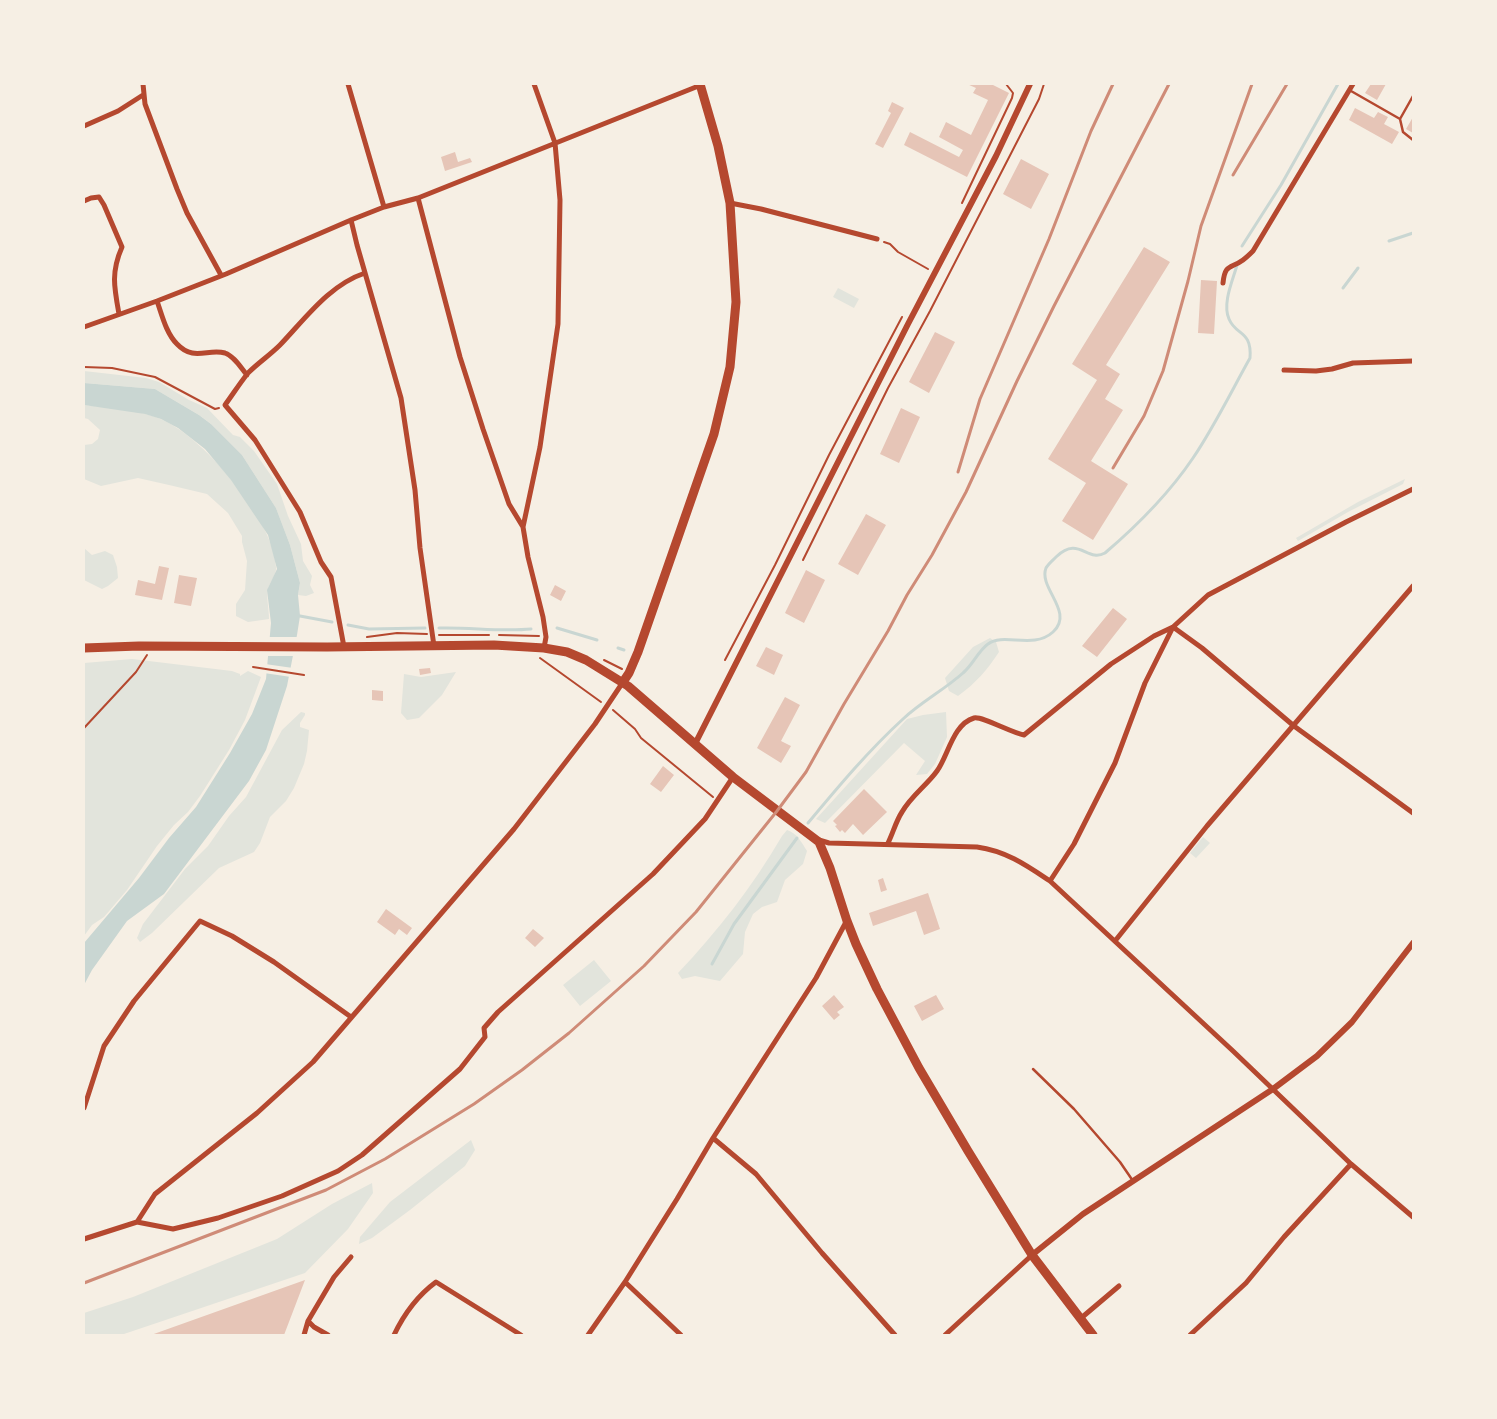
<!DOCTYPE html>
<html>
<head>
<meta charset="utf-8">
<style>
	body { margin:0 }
	#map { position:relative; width:1497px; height:1419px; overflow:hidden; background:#f6efe4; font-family:"IBM Plex Sans",sans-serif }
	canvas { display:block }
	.frame { position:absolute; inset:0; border:85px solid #f6efe4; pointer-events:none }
</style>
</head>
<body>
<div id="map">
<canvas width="1497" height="1419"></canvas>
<div class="frame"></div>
</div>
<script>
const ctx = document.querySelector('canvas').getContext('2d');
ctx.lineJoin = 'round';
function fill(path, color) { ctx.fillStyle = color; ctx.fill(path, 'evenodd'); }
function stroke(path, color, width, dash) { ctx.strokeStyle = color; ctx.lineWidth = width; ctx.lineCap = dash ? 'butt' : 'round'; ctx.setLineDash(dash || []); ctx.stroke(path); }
fill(new Path2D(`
	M 838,288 L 859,299 L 854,308 L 833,297 Z
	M 84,371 L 146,378 L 159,382 L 189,400 L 207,408 L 233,435 L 240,437 L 254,451 L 277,484 L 288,516 L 301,544 L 303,561 L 312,576 L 310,585 L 314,593 L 306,596 L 298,595 L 300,583 L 290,545 L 276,508 L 242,455 L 211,424 L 199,415 L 155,389 L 84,383 Z
	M 84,405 C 109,408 139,409 163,420 C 205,439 274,520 276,567 C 277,574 270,582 268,589 C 266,596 269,610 269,619 L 248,622 L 236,616 L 236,604 L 245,590 L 247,561 L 242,542 L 242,536 L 228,513 L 207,494 L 169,485 L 138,478 L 101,486 L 84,479 L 84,445 L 92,444 L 98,439 L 100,430 L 88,419 L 84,418 Z
	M 1405,479 L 1403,484 L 1348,512 L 1298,541 L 1296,538 L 1358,502 Z
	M 84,548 L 92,555 L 105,551 L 113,555 L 117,567 L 118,578 L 108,586 L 102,589 L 84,580 Z
	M 990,638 L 996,642 L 999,652 C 987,670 976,683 958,696 L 949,691 L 945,678 L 973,647 Z
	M 132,659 L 232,671 L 240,674 L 240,676 L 248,671 L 261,677 L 245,720 L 229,750 L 200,796 L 188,812 L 174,825 L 157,846 L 127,890 L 104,917 L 92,925 L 84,936 L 84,663 Z
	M 456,672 L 442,695 L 419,718 L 407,720 L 401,713 L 404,674 L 421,677 Z
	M 301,712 L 305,713 L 305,715 L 300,723 L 300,727 L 309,730 L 307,751 L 304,764 L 294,788 L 286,801 L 270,817 L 260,843 L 254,852 L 219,868 L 152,933 L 140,942 L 137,938 L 143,924 L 185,869 L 208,846 L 229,816 L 246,797 L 282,730 Z
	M 946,712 L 947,737 L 935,764 L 927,774 L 916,775 L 925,761 L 904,743 L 825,823 L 816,819 L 907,719 L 923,715 Z
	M 787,830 C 797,833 802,843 807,851 L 803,864 L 785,880 L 777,902 L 762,907 L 753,914 L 745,932 L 743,954 L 720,981 L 695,976 L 682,979 L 678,973 C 717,932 753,886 782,836 Z
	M 1203,837 L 1210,843 L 1196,858 L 1190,853 Z
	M 594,960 L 611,981 L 580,1006 L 563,985 Z
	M 471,1140 L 475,1150 L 465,1166 L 410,1210 L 372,1238 L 359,1244 L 360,1237 L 390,1202 Z
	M 372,1183 L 373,1193 L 348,1229 L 305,1273 L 121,1335 L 84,1335 L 84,1313 L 133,1297 L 277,1239 L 332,1204 Z`), '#e2e4dc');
fill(new Path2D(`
	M 84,383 L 155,389 L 199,415 L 211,424 L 242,455 L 276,508 L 290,545 L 300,583 L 298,595 L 300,616 L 297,635 L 287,686 L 266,750 L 249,781 L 164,894 L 127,921 L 92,970 L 84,985 L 84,943 L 139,878 L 169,838 L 196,807 L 230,753 L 252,714 L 266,679 L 271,623 L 267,590 L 277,569 L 268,535 L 231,480 L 205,449 L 178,428 L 161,419 L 145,414 L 84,405 Z`), '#c9d6d2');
fill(new Path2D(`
	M 268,637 L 300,637 L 296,656 L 266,656 Z
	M 265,664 L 293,668 L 291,677 L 264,673 Z`), '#f6efe4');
stroke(new Path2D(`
	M 1389,241 L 1413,233
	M 1242,246 L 1281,185 L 1338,84
	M 1343,288 L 1358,268
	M 300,616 L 332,622
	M 348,625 L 369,629 L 425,628
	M 439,628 C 470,627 500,632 531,629
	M 557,628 L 597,640
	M 618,648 L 624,650
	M 808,823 C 838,787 868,751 903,719 C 921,702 944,690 963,673 C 973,665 978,651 988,644 C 1004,632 1033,650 1053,632 C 1075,612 1038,588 1046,568 C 1048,564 1053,560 1056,557 C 1079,535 1087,563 1105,553 C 1139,524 1168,495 1193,458 C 1214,427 1231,392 1250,358 C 1252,330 1236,336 1229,319 C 1222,303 1233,280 1237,265
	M 712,964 L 734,924 L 797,838`), '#c9d6d2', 3);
fill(new Path2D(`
	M 967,84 L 991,84 L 1009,93 L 967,177 L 904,145 L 910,132 L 959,157 L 963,150 L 939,137 L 946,122 L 971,135 L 988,100 L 973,93 L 976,88 Z
	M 1371,84 L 1386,84 L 1377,100 L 1365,93 Z
	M 892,102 L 904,108 L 883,148 L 875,144 L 891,113 L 888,111 Z
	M 1355,108 L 1374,118 L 1378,112 L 1388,117 L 1384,124 L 1399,132 L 1392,144 L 1349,120 Z
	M 1413,117 L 1413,133 L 1406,129 Z
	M 455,152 L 458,162 L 470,158 L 472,162 L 445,171 L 441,157 Z
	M 1021,159 L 1049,174 L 1031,209 L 1003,194 Z
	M 1144,247 L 1170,262 L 1106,365 L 1120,374 L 1105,399 L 1123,410 L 1091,461 L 1128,484 L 1093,540 L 1062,521 L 1086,483 L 1048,459 L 1097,380 L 1072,364 Z
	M 1201,280 L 1217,281 L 1214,334 L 1198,333 Z
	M 935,332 L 955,342 L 929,393 L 909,382 Z
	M 901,408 L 920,417 L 899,463 L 880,454 Z
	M 866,514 L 886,525 L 858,575 L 838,564 Z
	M 159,566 L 169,568 L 162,600 L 135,595 L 138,580 L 155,584 Z
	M 806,570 L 825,580 L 804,623 L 785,613 Z
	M 179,575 L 197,578 L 191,606 L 174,603 Z
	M 555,585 L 566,591 L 561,601 L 550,595 Z
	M 1113,608 L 1127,619 L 1097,657 L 1082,646 Z
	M 766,647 L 783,655 L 774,675 L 756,666 Z
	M 430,668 L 431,673 L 420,675 L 419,669 Z
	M 372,690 L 383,691 L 383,701 L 372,700 Z
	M 785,697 L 800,705 L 781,741 L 791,746 L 781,763 L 757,748 Z
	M 663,766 L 674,775 L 661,792 L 650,784 Z
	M 864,789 L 887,812 L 863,835 L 853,824 L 845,833 L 842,830 L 840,832 L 835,826 L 837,825 L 833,821 Z
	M 883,878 L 887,890 L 881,892 L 878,880 Z
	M 928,893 L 940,929 L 924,935 L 916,911 L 873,926 L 869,913 Z
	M 386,909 L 412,928 L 407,935 L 399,929 L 395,935 L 377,922 Z
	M 533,929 L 544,938 L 535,947 L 525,938 Z
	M 834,995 L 844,1007 L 837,1012 L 840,1015 L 834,1020 L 822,1006 Z
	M 936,995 L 944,1009 L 922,1021 L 914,1006 Z
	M 305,1280 L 284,1335 L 151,1335 Z`), '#e6c5b7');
stroke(new Path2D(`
	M 962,203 L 1012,98 L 1013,93 L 1006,84
	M 884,242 L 890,244 L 898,252 L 928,269
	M 84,367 L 112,368 L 155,377 L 215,409 L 219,408
	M 803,560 L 888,388 L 930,311 L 1039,99 L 1044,84
	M 439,635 L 489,635
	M 499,635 L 539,636
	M 367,637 L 397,633 L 427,634
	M 540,658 L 601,702
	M 604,660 L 622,669
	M 725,660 L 775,565 L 829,455 L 902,317
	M 253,667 L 304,675
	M 613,710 L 635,729 L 641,738 L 713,797
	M 84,728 L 136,672 L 147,655`), '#b5482f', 2);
stroke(new Path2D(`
	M 1351,91 L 1400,119 L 1413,96
	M 1400,119 L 1403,132 L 1413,140
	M 1033,1069 L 1074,1109 L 1120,1162 L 1133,1181`), '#b5482f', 2.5);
stroke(new Path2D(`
	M 143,84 L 145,104 L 177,189 L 187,213 L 221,275
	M 348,84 L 384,207
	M 534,84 L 555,143 L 560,200 L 558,324 L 540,447 L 523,527 L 528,557 L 543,617 L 546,637 L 544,648
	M 84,126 L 118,111 L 143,95
	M 418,198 L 460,357 L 483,429 L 509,504 L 523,527
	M 84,201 L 91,198 L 99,197 L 104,205 L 122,247 C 111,272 114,287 119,314
	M 730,203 L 761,209 L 877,239
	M 351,220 L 357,245 L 401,398 L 415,490 L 420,548 L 434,646
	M 1223,283 C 1225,263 1231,269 1243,260 C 1247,257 1250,254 1253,251 L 1353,84
	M 157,301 C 162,315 166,333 177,344 C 194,362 208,348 225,353 C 234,356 241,368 247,375
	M 84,327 L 157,301 L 226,274 L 351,220 L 384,207 L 418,198 L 701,85
	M 1284,370 L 1316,371 L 1332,369 L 1353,363 L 1413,361
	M 344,647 L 331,577 L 321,562 L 300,512 L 255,440 L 225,405 C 233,394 240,383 248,373 C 258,363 270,355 280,345 C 305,319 329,285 365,273
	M 819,840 L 829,843 L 977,847 C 1006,851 1026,865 1050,881 L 1233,1051 L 1351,1164 L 1413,1217
	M 888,843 C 893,833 896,821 902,812 C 911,796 927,785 937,771 C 948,756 953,724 974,718 C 982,716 1012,733 1024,735 L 1111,664 L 1154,636 L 1173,627 L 1202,648 L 1294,726 L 1413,813
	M 1050,881 L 1074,844 L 1115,763 L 1145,683 L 1173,627 L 1208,595 L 1346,522 L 1413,489
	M 1115,941 L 1207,826 L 1413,586
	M 84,1108 L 104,1046 L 134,1001 L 200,921 L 232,936 L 274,962 L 351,1017
	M 713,1138 L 756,1174 L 822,1253 L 895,1335
	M 137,1222 L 155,1194 L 257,1113 L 313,1062 L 514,829 L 595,724 L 623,682
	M 84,1239 L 137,1222 L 173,1229 L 218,1218 L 282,1196 L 338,1171 L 362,1155 L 460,1069 L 485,1037 L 484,1028 L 498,1012 L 653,874 L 705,819 L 733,777
	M 625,1282 L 681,1335
	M 1080,1319 L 1119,1286
	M 308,1321 L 314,1327 L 328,1335
	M 304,1335 L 308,1321 L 334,1277 L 351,1257
	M 394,1335 C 404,1314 417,1296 436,1282 L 521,1335
	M 588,1335 L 625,1282 L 677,1199 L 713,1138 L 816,978 L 846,922
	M 945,1335 L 1032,1255
	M 1190,1335 L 1246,1283 L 1284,1237 L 1351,1164`), '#b5482f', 5);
stroke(new Path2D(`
	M 695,744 L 908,324 L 996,156 L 1030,84
	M 1032,1255 L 1083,1214 L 1273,1089 L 1317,1056 L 1352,1022 L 1413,943`), '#b5482f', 6);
stroke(new Path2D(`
	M 84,648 L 139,646 L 327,647 L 494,645 L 544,648 L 567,652 L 586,660 L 628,686 L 733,777 L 819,842 L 830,868 L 847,921 L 856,944 L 877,989 L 919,1068 L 968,1151 L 1032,1255 L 1093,1335
	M 623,682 L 629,673 L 638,652 L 714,434 L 730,367 L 736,302 L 730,203 L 718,146 L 700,84`), '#b5482f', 9);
stroke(new Path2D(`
	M 1233,175 L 1287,84
	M 1113,468 L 1144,416 L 1163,371 L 1188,281 L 1201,226 L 1252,84
	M 958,472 L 980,399 L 1049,239 L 1091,131 L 1113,84
	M 84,1283 L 326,1190 L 385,1159 L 474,1104 L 522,1070 L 569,1033 L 644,966 L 696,912 L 777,811 L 806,772 L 844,704 L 888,631 L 907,595 L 932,555 L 966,492 L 1017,381 L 1054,306 L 1169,84`), '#cf8b77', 3);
</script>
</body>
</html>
